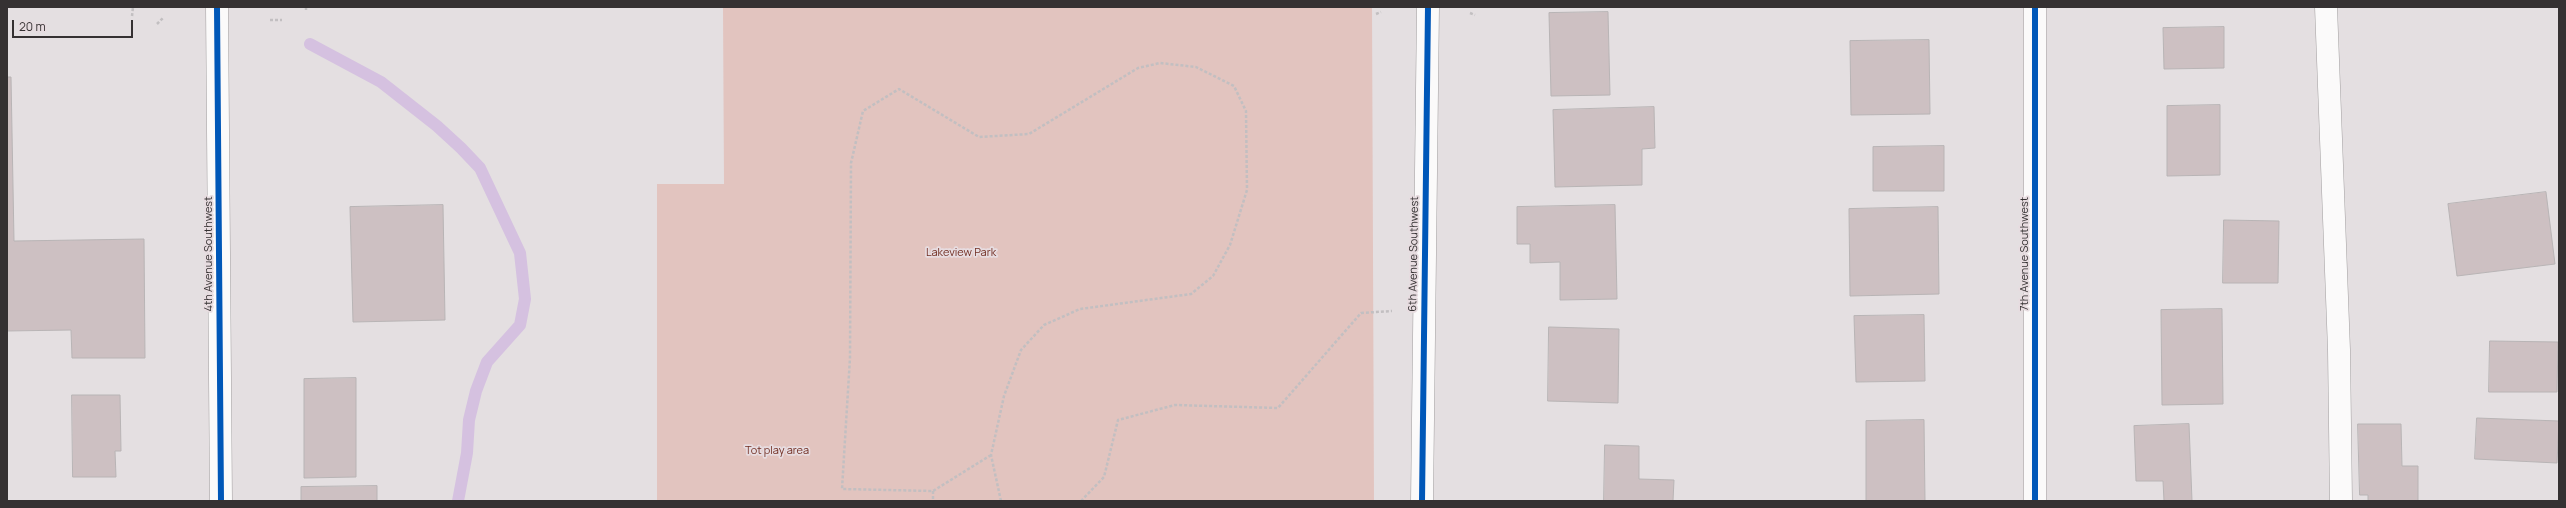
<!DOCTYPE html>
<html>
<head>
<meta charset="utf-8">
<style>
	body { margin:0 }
	#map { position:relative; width:2566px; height:508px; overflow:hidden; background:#e4dfe1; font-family:Manrope,sans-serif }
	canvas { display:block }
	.frame { position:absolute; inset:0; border:8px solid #353132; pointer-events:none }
	.scale { position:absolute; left:12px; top:20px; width:121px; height:18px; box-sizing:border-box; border:2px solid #353132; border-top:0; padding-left:5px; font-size:12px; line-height:14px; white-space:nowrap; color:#353132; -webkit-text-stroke:3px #e7dce0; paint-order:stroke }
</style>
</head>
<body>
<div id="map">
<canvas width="2566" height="508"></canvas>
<div class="frame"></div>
<div class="scale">20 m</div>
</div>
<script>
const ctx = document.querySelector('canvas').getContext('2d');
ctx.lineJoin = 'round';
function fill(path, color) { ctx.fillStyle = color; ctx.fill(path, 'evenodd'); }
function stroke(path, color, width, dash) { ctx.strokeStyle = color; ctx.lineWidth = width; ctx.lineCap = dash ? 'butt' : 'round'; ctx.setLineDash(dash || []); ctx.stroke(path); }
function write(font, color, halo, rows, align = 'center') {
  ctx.font = font + ' Manrope,sans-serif'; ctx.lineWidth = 3.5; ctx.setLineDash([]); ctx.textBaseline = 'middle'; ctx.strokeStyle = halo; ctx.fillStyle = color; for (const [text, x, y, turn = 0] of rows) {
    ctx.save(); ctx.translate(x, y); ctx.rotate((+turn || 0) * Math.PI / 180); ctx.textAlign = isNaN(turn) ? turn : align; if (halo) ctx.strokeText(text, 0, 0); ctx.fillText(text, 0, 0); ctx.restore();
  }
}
fill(new Path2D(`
	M 723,7 L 1372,7 L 1374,501 L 657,501 L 657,184 L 724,184 Z`), '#e2c4bf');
stroke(new Path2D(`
	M 310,44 L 381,82 L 437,126 L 461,148 L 480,168 L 520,253 L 525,299 L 520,325 L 487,362 L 476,391 L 469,420 L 467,453 L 458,501`), '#d5c1e0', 12);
const building = new Path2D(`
	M 1608,12 L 1610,95 L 1551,96 L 1549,13 Z
	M 2224,27 L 2224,68 L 2164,69 L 2163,28 Z
	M 1929,40 L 1930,114 L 1851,115 L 1850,41 Z
	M 7,77 L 11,77 L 14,241 L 144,239 L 145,358 L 72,358 L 71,330 L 7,331 Z
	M 2220,105 L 2220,175 L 2167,176 L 2167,106 Z
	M 1654,107 L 1655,148 L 1642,149 L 1642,185 L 1555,187 L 1553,110 Z
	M 1944,146 L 1944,191 L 1873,191 L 1873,147 Z
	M 2546,192 L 2555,264 L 2457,276 L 2448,204 Z
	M 443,205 L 445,320 L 353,322 L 350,207 Z
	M 1615,205 L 1617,299 L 1560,300 L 1560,262 L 1530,263 L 1530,244 L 1517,244 L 1517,207 Z
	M 1938,207 L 1939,294 L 1850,296 L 1849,209 Z
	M 2224,220 L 2279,221 L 2278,283 L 2223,283 Z
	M 2222,309 L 2223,404 L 2162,405 L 2161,310 Z
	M 1924,315 L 1925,381 L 1856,382 L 1854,316 Z
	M 1549,327 L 1619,329 L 1618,403 L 1548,401 Z
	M 2490,341 L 2558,342 L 2557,392 L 2489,392 Z
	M 356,378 L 356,477 L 304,478 L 304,379 Z
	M 72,395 L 120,395 L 121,451 L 115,451 L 116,477 L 73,477 Z
	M 2477,418 L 2559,421 L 2557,463 L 2475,459 Z
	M 1924,420 L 1925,501 L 1866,501 L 1866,421 Z
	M 2189,424 L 2192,501 L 2164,501 L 2163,481 L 2136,481 L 2134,426 Z
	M 2358,424 L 2401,424 L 2402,466 L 2418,466 L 2418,501 L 2368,501 L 2368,495 L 2360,495 Z
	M 1605,445 L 1639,446 L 1639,479 L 1674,480 L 1673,501 L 1604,501 Z
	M 377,486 L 377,501 L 301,501 L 301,487 Z`);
fill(building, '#cdc0c2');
stroke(building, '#b8b4b5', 1);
const minor = new Path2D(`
	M 217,7 L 221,501
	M 2035,7 L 2035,501
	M 2326,7 L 2339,350 L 2341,501
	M 1422,501 L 1428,7`);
stroke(minor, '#a19e9f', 23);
stroke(new Path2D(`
	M 306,10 L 306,7
	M 1470,13 L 1475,15
	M 1376,14 L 1381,12
	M 132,16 L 133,7
	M 270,20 L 282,20
	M 157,24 L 164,17
	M 991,455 L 933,491 L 842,489 L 850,358 L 851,163 L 863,111 L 899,89 L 979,137 L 1029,134 L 1138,68 L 1160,63 L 1196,67 L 1234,86 L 1246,111 L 1247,190 L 1230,245 L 1213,276 L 1191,294 L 1080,309 L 1044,325 L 1021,350 L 1004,396 L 991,455 L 1001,501
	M 933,491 L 933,501
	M 1081,501 L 1104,477 L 1118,420 L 1175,405 L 1278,408 L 1361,313 L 1392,311`), '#c2bfc1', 2.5, [3, 2]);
stroke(minor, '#fbfafa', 22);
stroke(new Path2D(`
	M 217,7 L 221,501
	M 2035,7 L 2035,501
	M 1422,501 L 1428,7`), '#0057b8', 6);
write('11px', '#722f23', '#e7dce0', [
	["Lakeview Park",961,253],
	["Tot play area",777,451]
]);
write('11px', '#353132', '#e7dce0', [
	["4th Avenue Southwest",209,254,-90],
	["6th Avenue Southwest",1414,254,-89],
	["7th Avenue Southwest",2025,254,-90]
]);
</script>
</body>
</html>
